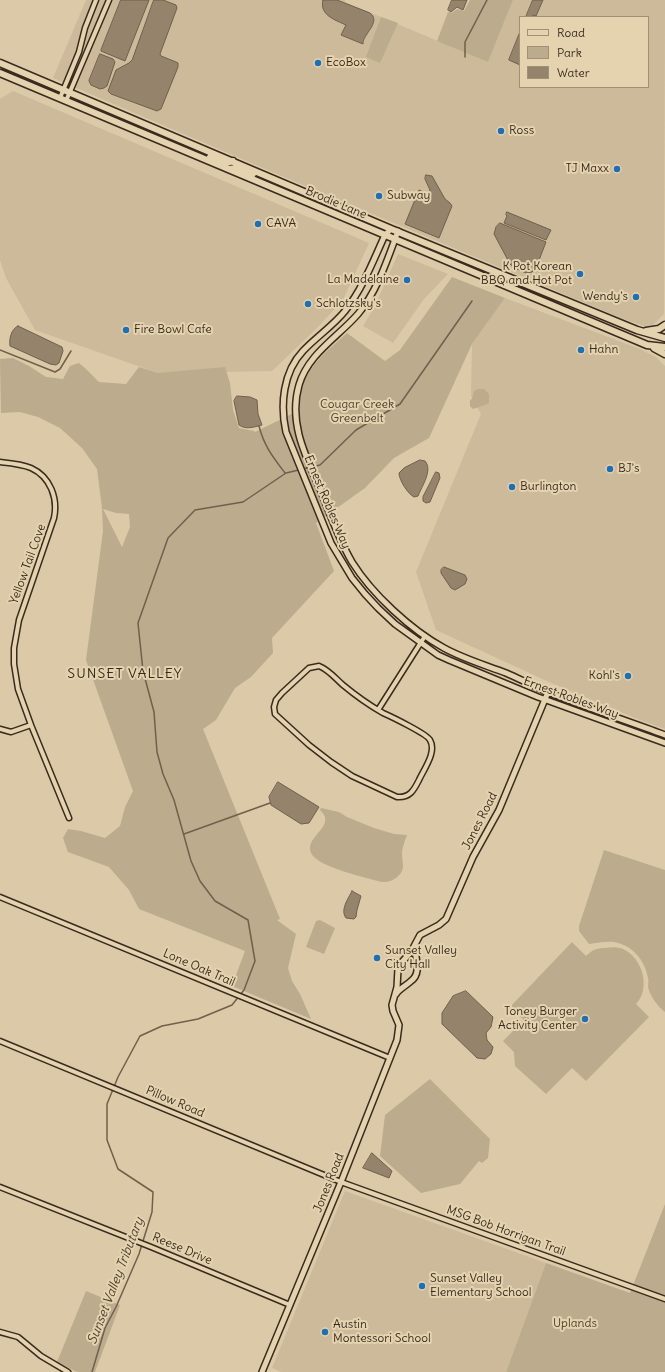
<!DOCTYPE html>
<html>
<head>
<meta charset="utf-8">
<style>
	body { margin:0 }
	#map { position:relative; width:665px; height:1372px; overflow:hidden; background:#dbc9a7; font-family:Delius,sans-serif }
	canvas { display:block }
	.legend { position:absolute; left:519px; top:16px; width:130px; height:72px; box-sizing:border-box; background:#e5d3b0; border:1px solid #a18f76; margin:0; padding:5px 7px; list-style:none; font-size:12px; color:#3b2a1e }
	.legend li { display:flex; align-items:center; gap:8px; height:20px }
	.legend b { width:20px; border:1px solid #a18f76 }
</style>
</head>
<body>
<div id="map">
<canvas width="665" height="1372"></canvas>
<ul class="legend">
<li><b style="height:5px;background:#e5d3b0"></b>Road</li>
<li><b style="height:11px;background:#bdab8e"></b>Park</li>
<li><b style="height:11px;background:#95836b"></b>Water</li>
</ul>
</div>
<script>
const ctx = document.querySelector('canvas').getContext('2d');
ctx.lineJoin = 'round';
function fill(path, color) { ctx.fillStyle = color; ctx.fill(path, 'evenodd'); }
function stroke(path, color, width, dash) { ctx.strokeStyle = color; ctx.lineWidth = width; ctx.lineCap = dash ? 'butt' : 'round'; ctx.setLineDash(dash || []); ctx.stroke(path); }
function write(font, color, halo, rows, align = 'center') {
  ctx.font = font + ' Delius,sans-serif'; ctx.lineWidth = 4; ctx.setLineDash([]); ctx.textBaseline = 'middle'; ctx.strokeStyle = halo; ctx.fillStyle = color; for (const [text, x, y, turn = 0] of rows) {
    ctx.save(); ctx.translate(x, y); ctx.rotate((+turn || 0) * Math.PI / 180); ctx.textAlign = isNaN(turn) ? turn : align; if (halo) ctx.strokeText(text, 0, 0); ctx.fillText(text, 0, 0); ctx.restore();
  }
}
fill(new Path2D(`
	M 86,0 L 345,0 L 345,2 L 488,62 L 513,0 L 665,0 L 664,314 L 653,325 L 644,326 L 621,318 L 291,180 L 53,78 ZM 520,17 L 648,17 L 648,87 L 520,87 Z
	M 13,91 L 369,243 L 343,300 L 316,329 L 272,371 L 158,373 L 35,330 L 6,278 L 0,260 L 0,99 Z
	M 398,254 L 448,274 L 424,299 L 393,343 L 363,326 L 374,308 Z
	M 505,298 L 640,349 L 656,357 L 665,366 L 665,729 L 640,720 L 549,682 L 436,630 L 416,572 L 481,414 L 471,396 L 472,344 Z
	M 345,1191 L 546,1263 L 506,1372 L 282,1372 L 272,1368 Z`), '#ccba9a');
fill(new Path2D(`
	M 470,0 L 513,0 L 488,62 L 437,41 L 448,12 L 452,13 L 457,9 L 464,11 Z
	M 381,17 L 398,23 L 380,63 L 366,57 Z
	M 452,277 L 505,298 L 472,344 L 429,438 L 394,458 L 365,488 L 316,523 L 334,571 L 272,638 L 273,653 L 251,677 L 235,688 L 216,720 L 203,729 L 280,919 L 277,920 L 296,934 L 288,968 L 292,981 L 300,994 L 311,1019 L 232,986 L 245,951 L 139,909 L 129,890 L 109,867 L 68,852 L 63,838 L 68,829 L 81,831 L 105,838 L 120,826 L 125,807 L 133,791 L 86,660 L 103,531 L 102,508 L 97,469 L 82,448 L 60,428 L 38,417 L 20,412 L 1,413 L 0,359 L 13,358 L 29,366 L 46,377 L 63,379 L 70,366 L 79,363 L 86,369 L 99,382 L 126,384 L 139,367 L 158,373 L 225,367 L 230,383 L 233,410 L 239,428 L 254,431 L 255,432 L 298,411 C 300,372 320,357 347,333 L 385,361 L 400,350 ZM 103,509 L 116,513 L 129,514 L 130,527 L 122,547 Z
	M 478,389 L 484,389 L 489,394 L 489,403 L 485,405 L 473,409 L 470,406 L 470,400 L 472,399 L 474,391 Z
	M 321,808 L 339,812 L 347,817 L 374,828 L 394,834 L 407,835 C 405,841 402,847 402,854 C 402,858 403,862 403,867 C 402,876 391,883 382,882 C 367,878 317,867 311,853 C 304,836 338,826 320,810 Z
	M 604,850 L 665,870 L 665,1012 C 658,1007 650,996 648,987 C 648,984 649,981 648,978 C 645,960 632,945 614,942 C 606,941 597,943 589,944 L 579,931 L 579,926 Z
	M 320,920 L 335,928 L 324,954 L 306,947 L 316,921 Z
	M 572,942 L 586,956 C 592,950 597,948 605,948 C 611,947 618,947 623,949 C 643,958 651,989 636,1004 L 649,1017 L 586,1081 L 572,1068 L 546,1094 L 515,1066 L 514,1052 L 503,1041 L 524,1020 L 510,1007 Z
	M 430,1079 L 490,1139 L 488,1158 L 482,1163 L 479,1161 L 460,1184 L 421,1193 L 380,1156 L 385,1115 Z
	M 665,1204 L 665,1372 L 506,1372 L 546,1263 L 630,1293 Z
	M 86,1291 L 120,1305 L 95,1372 L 77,1372 L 57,1362 Z`), '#bdab8e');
const water = new Path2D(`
	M 121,0 L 149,0 L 125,61 L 101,51 L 101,50 Z
	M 154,0 L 163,0 L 176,5 L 177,8 L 160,54 L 161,56 L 176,62 L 178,63 L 178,67 L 161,109 L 157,111 L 111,94 L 108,91 L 116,70 L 129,63 L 132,60 Z
	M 323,0 L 337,0 L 370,13 C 382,22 362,35 363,44 L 341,35 L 346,25 C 335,20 319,15 323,0 Z
	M 452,0 L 467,0 L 463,10 L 457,7 L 451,12 L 448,10 Z
	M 533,0 L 543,0 L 536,16 L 533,15 L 532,17 L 526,17 Z
	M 520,32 L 520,65 L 509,60 Z
	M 100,54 L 113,59 L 115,62 L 107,86 L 104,88 L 100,89 L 91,85 L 89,81 Z
	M 426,175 L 432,176 L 445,199 L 450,203 L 452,206 L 439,238 L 405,224 L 419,190 L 428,194 L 430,190 L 425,179 Z
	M 507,212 L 551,230 L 546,240 L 504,223 L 507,216 L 506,215 Z
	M 500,223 L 546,242 L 536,268 L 532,272 L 526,273 L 515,268 L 510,264 L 494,234 L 496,227 Z
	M 18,326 L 62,347 L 63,351 L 59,363 L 56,365 L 50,364 L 10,346 C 9,339 11,329 18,326 Z
	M 237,396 L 250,397 L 257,400 L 258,414 L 262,425 C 254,427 246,430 239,425 L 234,401 Z
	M 420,460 L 425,461 C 433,470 422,486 418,496 L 414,497 C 408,494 399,480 399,473 L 404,468 Z
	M 436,472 L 439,473 L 440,478 L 430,502 L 426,503 L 423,501 L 423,497 Z
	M 444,567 L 465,575 L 467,579 L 465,584 L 455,590 L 451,588 L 441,573 L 441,570 Z
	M 278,782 L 319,807 L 309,823 L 301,824 L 271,805 L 269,797 Z
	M 352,891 L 361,896 L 357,910 L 356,917 L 354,919 L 346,918 C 340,910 348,899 352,891 Z
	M 466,991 L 493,1017 L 491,1027 L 486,1033 L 487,1040 L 493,1047 L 491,1054 L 485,1059 L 477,1058 L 442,1024 L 442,1013 L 453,996 Z
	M 372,1153 L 392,1171 L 389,1178 L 363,1168 Z`);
fill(water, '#95836b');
stroke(water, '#715f4c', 1);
stroke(new Path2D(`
	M 465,57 L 465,42 L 487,0
	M 0,350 L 55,372 L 60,369 L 71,351
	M 259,426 C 264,446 273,457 285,473
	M 184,834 L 270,803
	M 92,1372 L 105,1328 L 116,1307 L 139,1254 L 152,1212 L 153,1192 L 118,1169 L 107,1140 L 107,1104 L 118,1077 L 140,1036 L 162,1026 L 198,1019 L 232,1005 L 244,990 L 255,961 L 248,920 L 215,901 L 200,881 L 191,861 L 174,800 L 163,774 L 157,752 L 154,712 L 143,671 L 138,623 L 168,538 L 195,510 L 243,502 L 286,473 L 320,465 L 356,430 L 400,404 L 472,301`), '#715f4c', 1.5);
const minor = new Path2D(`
	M 60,98 L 79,52 L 85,28 L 96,0
	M 66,101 L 109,0
	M 0,462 C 10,463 22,464 31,468 C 51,477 58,499 54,518 L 19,620 L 14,648 L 14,664 L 18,689 L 31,725 L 69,818
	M 319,666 C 329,670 335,678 343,685 C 355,695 369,705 383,713 C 392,717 427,734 430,740 C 437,752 424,769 419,780 C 414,790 410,798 397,797 L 352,776 L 331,762 L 309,745 L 275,714 L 274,707 L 276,700 L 282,693 L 309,668 Z
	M 378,710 L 425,636
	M 0,729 L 11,732 L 31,725
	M 0,897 L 390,1058
	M 0,1041 L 341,1182 L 665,1299
	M 0,1187 L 151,1247 L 290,1305
	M 0,1332 L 18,1337 L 41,1356 L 68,1372`);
const tertiary = new Path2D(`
	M 391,229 L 385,235 C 373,261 363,288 345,311 C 333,326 316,337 303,351 C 283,372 280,405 286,432 L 331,543 L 352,578 L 365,594 L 378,608 L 395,624 L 438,655 L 449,660 L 538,697 L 665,743
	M 398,231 C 388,258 377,292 358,314 C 338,337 308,354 299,385 C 288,423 306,457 321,491 C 330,515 339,540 352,562 C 372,594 411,630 444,648 C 464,659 485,665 506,673 C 522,680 537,688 553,694 C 590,709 628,721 665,735
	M 396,994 C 400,988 406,986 411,981 C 422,973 415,959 415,947
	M 262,1372 L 341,1182 L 397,1040 L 399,1025 L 393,1011 L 392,1005 L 397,987 L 398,969 L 401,963 L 411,952 L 420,935 L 439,925 L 446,919 L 473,857 L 499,810 L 548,692`);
const secondary = new Path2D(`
	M 0,63 L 391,229 L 637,330 L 665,338
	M 0,73 L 647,345 L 665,347
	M 210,157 L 226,163 L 233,161
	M 229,169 L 236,168 L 253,174
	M 646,331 L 659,329 L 665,325
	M 654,348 L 665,354`);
stroke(minor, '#3b2a1e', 7);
stroke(tertiary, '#3b2a1e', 8);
stroke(secondary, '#3b2a1e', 9);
stroke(minor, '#e5d3b0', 4);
stroke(tertiary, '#e5d3b0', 5);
stroke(secondary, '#e5d3b0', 6);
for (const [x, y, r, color] of [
	[318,63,4,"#1f6fb2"],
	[501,131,4,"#1f6fb2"],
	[617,169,4,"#1f6fb2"],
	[379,196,4,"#1f6fb2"],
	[258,224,4,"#1f6fb2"],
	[580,274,4,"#1f6fb2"],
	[407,280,4,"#1f6fb2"],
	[636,297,4,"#1f6fb2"],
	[308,304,4,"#1f6fb2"],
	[126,330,4,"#1f6fb2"],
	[581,350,4,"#1f6fb2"],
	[610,469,4,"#1f6fb2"],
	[512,487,4,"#1f6fb2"],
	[628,676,4,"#1f6fb2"],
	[377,958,4,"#1f6fb2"],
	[585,1019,4,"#1f6fb2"],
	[422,1286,4,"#1f6fb2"],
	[325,1332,4,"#1f6fb2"]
]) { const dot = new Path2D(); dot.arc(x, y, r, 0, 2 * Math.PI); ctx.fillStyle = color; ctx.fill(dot); stroke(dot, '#e5d3b0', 1.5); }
write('12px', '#3b2a1e', '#e5d3b0', [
	["EcoBox",326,63],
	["Ross",509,131],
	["TJ Maxx",609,169,"right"],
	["Subway",387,196],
	["CAVA",266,224],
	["K Pot Korean",572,267,"right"],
	["BBQ and Hot Pot",572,281,"right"],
	["La Madelaine",399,280,"right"],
	["Wendy's",628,297,"right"],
	["Schlotzsky's",316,304],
	["Fire Bowl Cafe",134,330],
	["Hahn",589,350],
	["BJ's",618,469],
	["Burlington",520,487],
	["Kohl's",620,676,"right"],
	["Sunset Valley",385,951],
	["City Hall",385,965],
	["Toney Burger",577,1012,"right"],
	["Activity Center",577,1026,"right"],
	["Sunset Valley",430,1279],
	["Elementary School",430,1293],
	["Austin",333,1325],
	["Montessori School",333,1339]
], 'left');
write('12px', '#3b2a1e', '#e5d3b0', [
	["Brodie Lane",336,203,23],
	["Ernest Robles Way",327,502,67],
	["Yellow Tail Cove",28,564,-70],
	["Ernest Robles Way",571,698,20],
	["Jones Road",480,821,-63],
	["Lone Oak Trail",199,968,23],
	["Pillow Road",175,1102,23],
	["Jones Road",329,1183,-68],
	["MSG Bob Horrigan Trail",506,1231,20],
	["Reese Drive",182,1249,23]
]);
write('12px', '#4e3d2f', '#e5d3b0', [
	["Cougar Creek",357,405],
	["Greenbelt",357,419],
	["Uplands",575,1324]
]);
write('italic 13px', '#524031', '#e5d3b0', [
	["Sunset Valley Tributary",116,1281,-69]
]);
ctx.letterSpacing = '1px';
write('14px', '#3b2a1e', '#e5d3b0', [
	["SUNSET VALLEY",125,674]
]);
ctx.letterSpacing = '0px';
</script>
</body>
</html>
